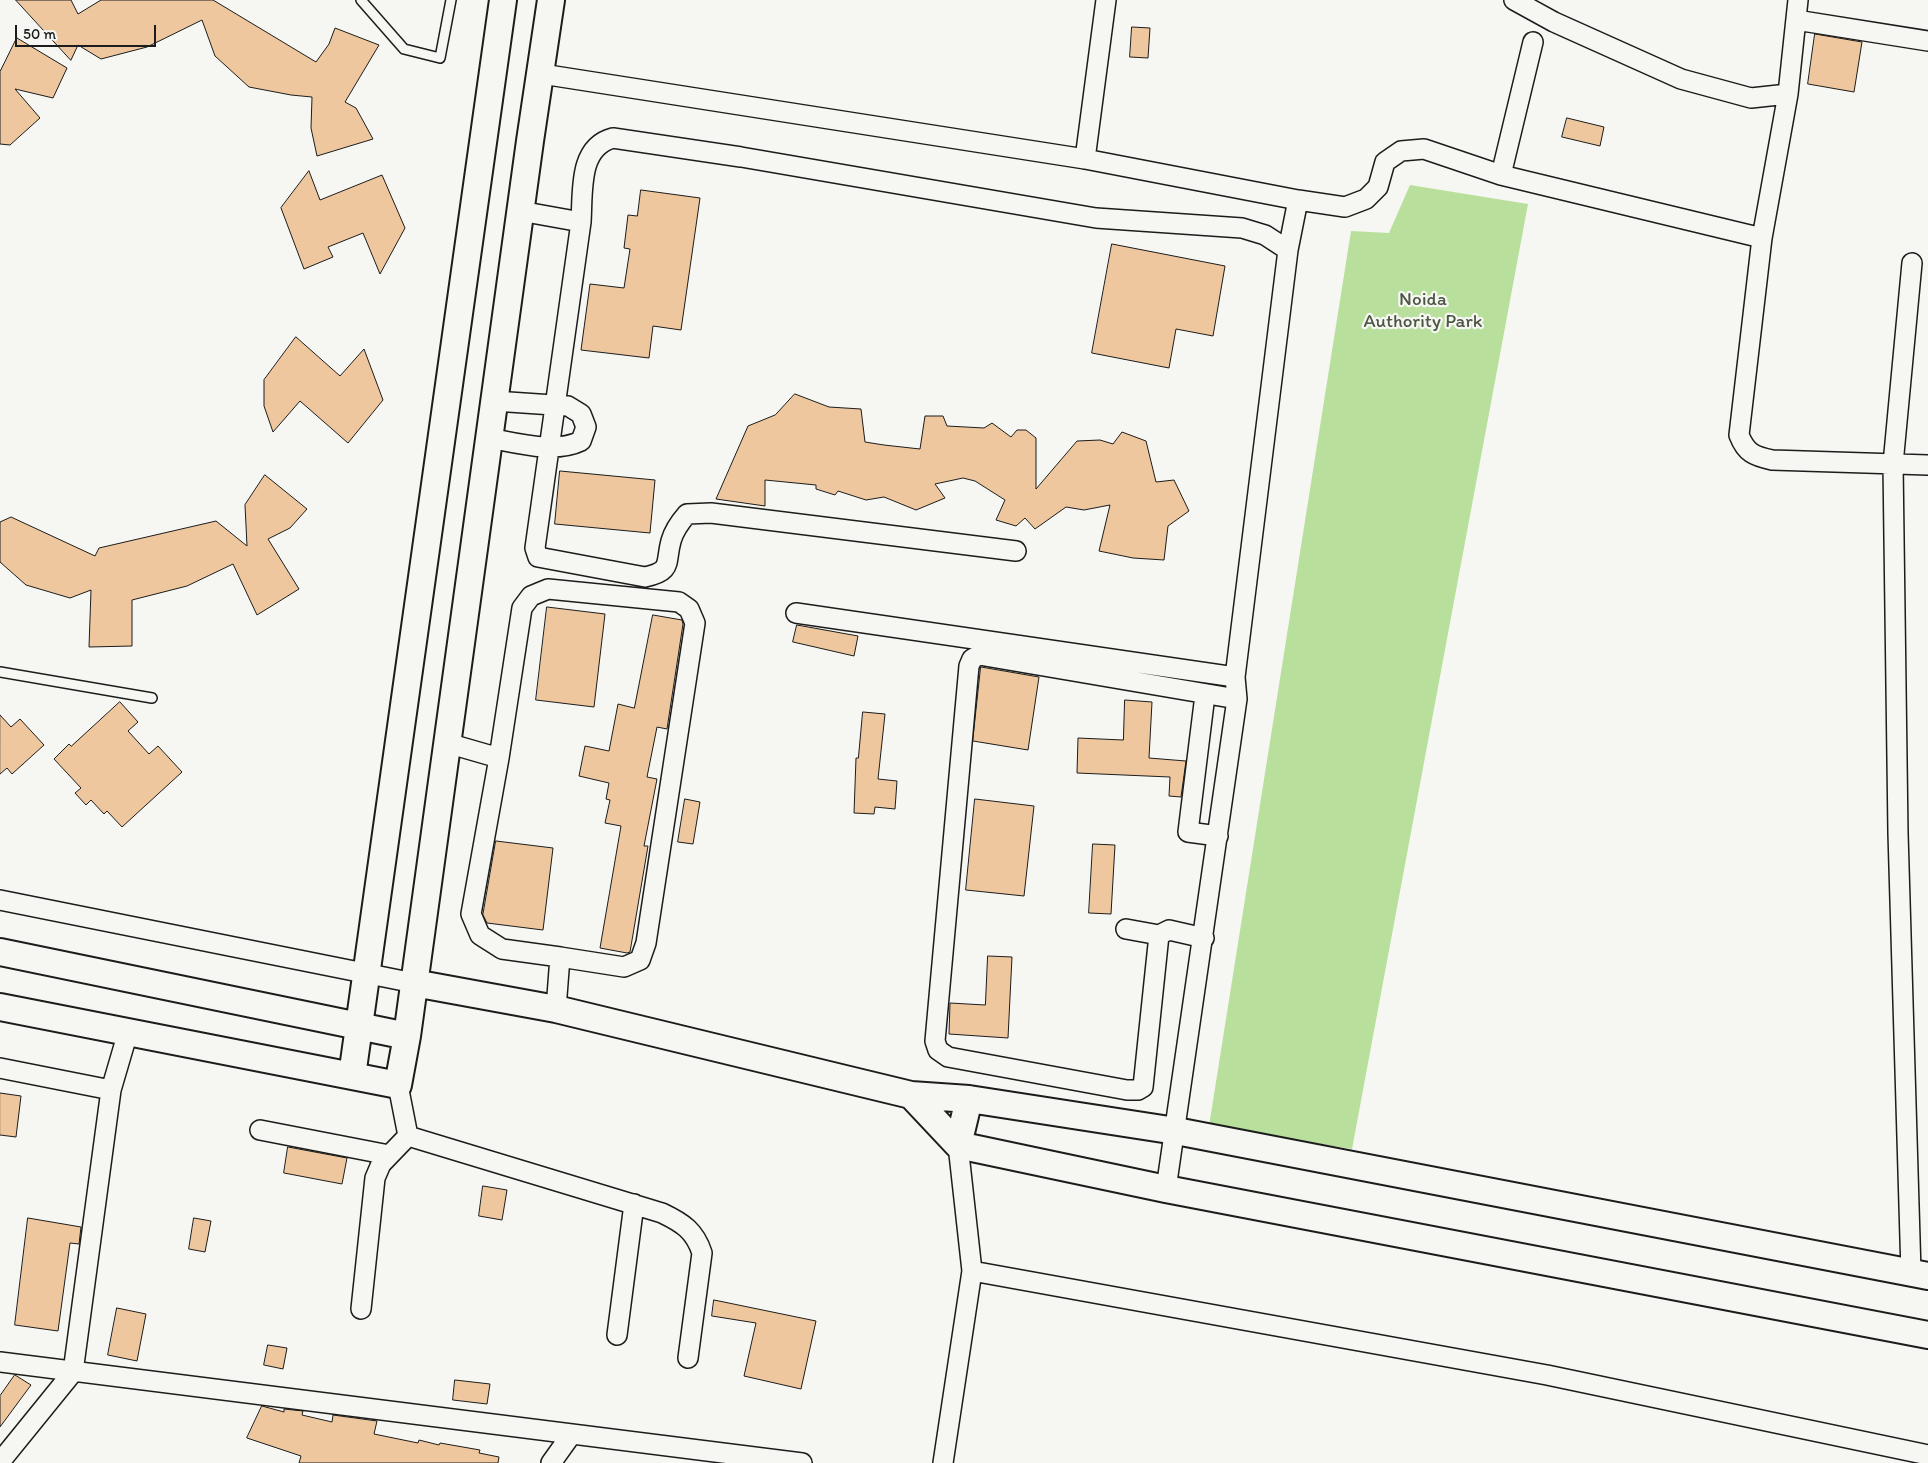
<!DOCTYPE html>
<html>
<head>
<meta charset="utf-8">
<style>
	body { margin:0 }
	#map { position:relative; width:1928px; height:1463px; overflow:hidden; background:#f6f6f2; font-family:Itim,sans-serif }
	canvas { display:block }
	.scale { position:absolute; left:15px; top:25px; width:141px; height:22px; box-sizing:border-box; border:2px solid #1c1c1c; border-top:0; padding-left:6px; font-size:15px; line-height:18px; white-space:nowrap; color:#1c1c1c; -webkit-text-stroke:4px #f6f6f2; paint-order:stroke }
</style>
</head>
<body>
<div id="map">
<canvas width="1928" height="1463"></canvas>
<div class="scale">50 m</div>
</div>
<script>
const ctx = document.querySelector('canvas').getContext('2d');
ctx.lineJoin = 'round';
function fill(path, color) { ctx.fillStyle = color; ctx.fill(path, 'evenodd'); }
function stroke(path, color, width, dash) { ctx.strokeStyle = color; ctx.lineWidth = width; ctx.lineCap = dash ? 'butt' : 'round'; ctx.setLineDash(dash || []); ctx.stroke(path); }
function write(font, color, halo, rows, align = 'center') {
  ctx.font = font + ' Itim,sans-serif'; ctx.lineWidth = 4.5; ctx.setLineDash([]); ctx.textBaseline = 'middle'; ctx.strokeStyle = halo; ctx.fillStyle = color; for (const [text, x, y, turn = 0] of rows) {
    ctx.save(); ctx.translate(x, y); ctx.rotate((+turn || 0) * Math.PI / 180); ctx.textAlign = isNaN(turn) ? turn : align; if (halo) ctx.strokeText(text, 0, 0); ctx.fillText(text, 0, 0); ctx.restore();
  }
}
fill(new Path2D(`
	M 1410,185 L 1528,204 L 1352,1149 L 1209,1126 L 1351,231 L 1389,233 Z`), '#b8e09c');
const building = new Path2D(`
	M 16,0 L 71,0 L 78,14 L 101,0 L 213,0 L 316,62 L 329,44 L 335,28 L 379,45 L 345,102 L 356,108 L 373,139 L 317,156 L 311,128 L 312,97 L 291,95 L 249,87 L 215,56 L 202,20 L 147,47 L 101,59 L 78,45 L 71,60 Z
	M 1132,27 L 1150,28 L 1148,58 L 1130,57 Z
	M 1815,34 L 1862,42 L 1854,92 L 1808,84 Z
	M 17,38 L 67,68 L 53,98 L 15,89 L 40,118 L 10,145 L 0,144 L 0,72 Z
	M 1567,118 L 1604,127 L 1600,146 L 1562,137 Z
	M 309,171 L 320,200 L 382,175 L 405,228 L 380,274 L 363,233 L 328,247 L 333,257 L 304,269 L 281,208 Z
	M 641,190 L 700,198 L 681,330 L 653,326 L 649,358 L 581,350 L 590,284 L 624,288 L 630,249 L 624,248 L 628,215 L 637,216 Z
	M 1112,244 L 1225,266 L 1213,336 L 1176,329 L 1169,368 L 1092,353 Z
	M 296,337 L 340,376 L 364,349 L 383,400 L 348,443 L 300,401 L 273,432 L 264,406 L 264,380 Z
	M 795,394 L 829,407 L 861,409 L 865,442 L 884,445 L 920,449 L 925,416 L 943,416 L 947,426 L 984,428 L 992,423 L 1011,437 L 1017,430 L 1026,430 L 1036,438 L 1036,489 L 1077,441 L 1100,440 L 1113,444 L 1122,432 L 1146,441 L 1156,482 L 1174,480 L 1189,511 L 1168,526 L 1164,560 L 1133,558 L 1099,551 L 1110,505 L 1084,510 L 1066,507 L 1035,529 L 1025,518 L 1016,526 L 996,520 L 1005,500 L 975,481 L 963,478 L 935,484 L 945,498 L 916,510 L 884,497 L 866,500 L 838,491 L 835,495 L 816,489 L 816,485 L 765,480 L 765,506 L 716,499 L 748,426 L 775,415 Z
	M 560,471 L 655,480 L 650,533 L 555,524 Z
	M 265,475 L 307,509 L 290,528 L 268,539 L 299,589 L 257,615 L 233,564 L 187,586 L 132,600 L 132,646 L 89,647 L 91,590 L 70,598 L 26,585 L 0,562 L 0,522 L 11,517 L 95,556 L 99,548 L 216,521 L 247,546 L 245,505 Z
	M 547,607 L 605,614 L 594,707 L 536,700 Z
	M 653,615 L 682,620 L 683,624 L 667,729 L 657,727 L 647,777 L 657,779 L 644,846 L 648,846 L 630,952 L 627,953 L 600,948 L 621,826 L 605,823 L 610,800 L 606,799 L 609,783 L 579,776 L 585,746 L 609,751 L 618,704 L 634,708 Z
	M 797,625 L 858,636 L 854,656 L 793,642 Z
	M 981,667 L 1039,677 L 1028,750 L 973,741 Z
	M 1125,700 L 1152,702 L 1149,758 L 1186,761 L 1181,797 L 1169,796 L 1170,777 L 1077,773 L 1078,738 L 1123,740 Z
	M 120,702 L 138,722 L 128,731 L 149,754 L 158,746 L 182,772 L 122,827 L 107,811 L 104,814 L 91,800 L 86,805 L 75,793 L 81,788 L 54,759 L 69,744 L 71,746 Z
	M 863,712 L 885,714 L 878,779 L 897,781 L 895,809 L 875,807 L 874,814 L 854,813 L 856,758 L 858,758 Z
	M 0,715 L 11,727 L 20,719 L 44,745 L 12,774 L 7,768 L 0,774 Z
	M 685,799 L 700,802 L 693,844 L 678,842 Z
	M 975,799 L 1034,806 L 1024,896 L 966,890 Z
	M 496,841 L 553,848 L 543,930 L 487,923 L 483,915 Z
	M 1093,844 L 1115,845 L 1111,914 L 1089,913 Z
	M 988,956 L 1012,957 L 1008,1038 L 949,1034 L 950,1003 L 985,1005 Z
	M 0,1093 L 21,1096 L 16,1137 L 0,1135 Z
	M 288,1147 L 347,1158 L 342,1184 L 284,1173 Z
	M 483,1186 L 507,1190 L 502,1220 L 479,1216 Z
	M 28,1218 L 81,1227 L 79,1244 L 70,1243 L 58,1331 L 15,1325 Z
	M 194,1218 L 211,1221 L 205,1252 L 189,1249 Z
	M 714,1300 L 816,1321 L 801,1389 L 744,1376 L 756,1323 L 712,1316 Z
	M 117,1308 L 146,1314 L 137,1361 L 108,1355 Z
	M 268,1345 L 287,1348 L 283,1369 L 264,1365 Z
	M 15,1375 L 31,1385 L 0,1427 L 0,1396 Z
	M 455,1380 L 490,1384 L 487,1404 L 453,1400 Z
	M 262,1406 L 284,1412 L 284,1409 L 303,1411 L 302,1415 L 332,1422 L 333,1415 L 377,1421 L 374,1434 L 418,1443 L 419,1440 L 439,1445 L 440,1443 L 480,1450 L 479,1453 L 499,1457 L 498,1463 L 299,1463 L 301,1456 L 247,1438 Z`);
fill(building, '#eec79e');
stroke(building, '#1c1c1c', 1);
const lane = new Path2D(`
	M 361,0 L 404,49 L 440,58 L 451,0
	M 0,672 L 152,698`);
const street = new Path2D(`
	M 1514,0 L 1554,22 L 1681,79 L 1751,98 L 1788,94
	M 1798,0 L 1788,94 L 1762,238 L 1739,435 C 1746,453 1754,456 1772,460 L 1928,465
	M 1796,20 L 1928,41
	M 542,74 L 1085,159 L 1298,200 L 1345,207 L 1366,199 L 1378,187 L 1385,162 L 1401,151 L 1424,149 L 1501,175 L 1762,238
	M 1085,159 L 1106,0
	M 1501,175 L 1533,42
	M 520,211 L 581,222
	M 489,438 C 517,443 554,454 581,441 L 586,427 L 581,414 L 568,406 L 494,401
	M 1016,551 L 711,513 L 687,514 C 680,522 674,530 671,541 C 665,563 673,571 645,577 L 538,557 L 535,548 L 581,222 C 583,192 578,147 613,138 L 741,157 L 1096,218 L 1242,228 L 1265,235 L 1288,250
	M 796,613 L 1235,677
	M 1205,695 L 1188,832 L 1218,836
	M 447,743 L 499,758 L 522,608 L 531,596 L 548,589 L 679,602 L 689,609 L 695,623 L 646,943 L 640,960 L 624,967 L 560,957 L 556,1009
	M 499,758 L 471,914 L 480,935 L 502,949 L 560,957
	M 0,900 L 414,983
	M 1126,929 L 1159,935
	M 1204,938 L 1169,930 L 1159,935 L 1143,1087 L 1138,1090 L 1127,1090 L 948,1057 L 938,1050 L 935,1041 L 969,666 L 972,659 L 979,655 L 1237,699
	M 0,1068 L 111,1090
	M 260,1130 L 389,1155
	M 408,1136 L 662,1213 C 683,1223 695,1231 702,1253 L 688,1358
	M 1166,1189 L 1237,699 L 1235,677 L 1288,250 L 1298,200
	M 972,1271 L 1547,1375 L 1928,1455
	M 1911,1273 L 1898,833 L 1893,464 L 1912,263
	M 361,1309 L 375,1178 L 381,1164 L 408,1136 L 398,1085
	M 617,1335 L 634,1204
	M 0,1362 L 802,1463
	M 0,1462 L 73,1372 L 111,1090 L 128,1032
	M 551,1463 L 571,1435
	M 943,1463 L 972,1271 L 958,1145`);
const secondary = new Path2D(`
	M 0,952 L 407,1036
	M 414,983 L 556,1009 L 911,1095 L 969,1099 L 1176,1131 L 1928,1276
	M 0,1007 L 398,1085 L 407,1036 L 530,141 L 551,0
	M 352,1076 L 503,0
	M 911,1095 L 958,1145 L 1166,1189 L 1928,1335
	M 958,1145 L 969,1099`);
stroke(lane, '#1c1c1c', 12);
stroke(street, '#1c1c1c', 22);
stroke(secondary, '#1c1c1c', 30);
stroke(lane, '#f6f6f2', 9);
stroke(street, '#f6f6f2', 19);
stroke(secondary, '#f6f6f2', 26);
write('19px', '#4b5742', '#f6f6f2', [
	["Noida",1423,300],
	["Authority Park",1423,322]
]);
</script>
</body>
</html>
